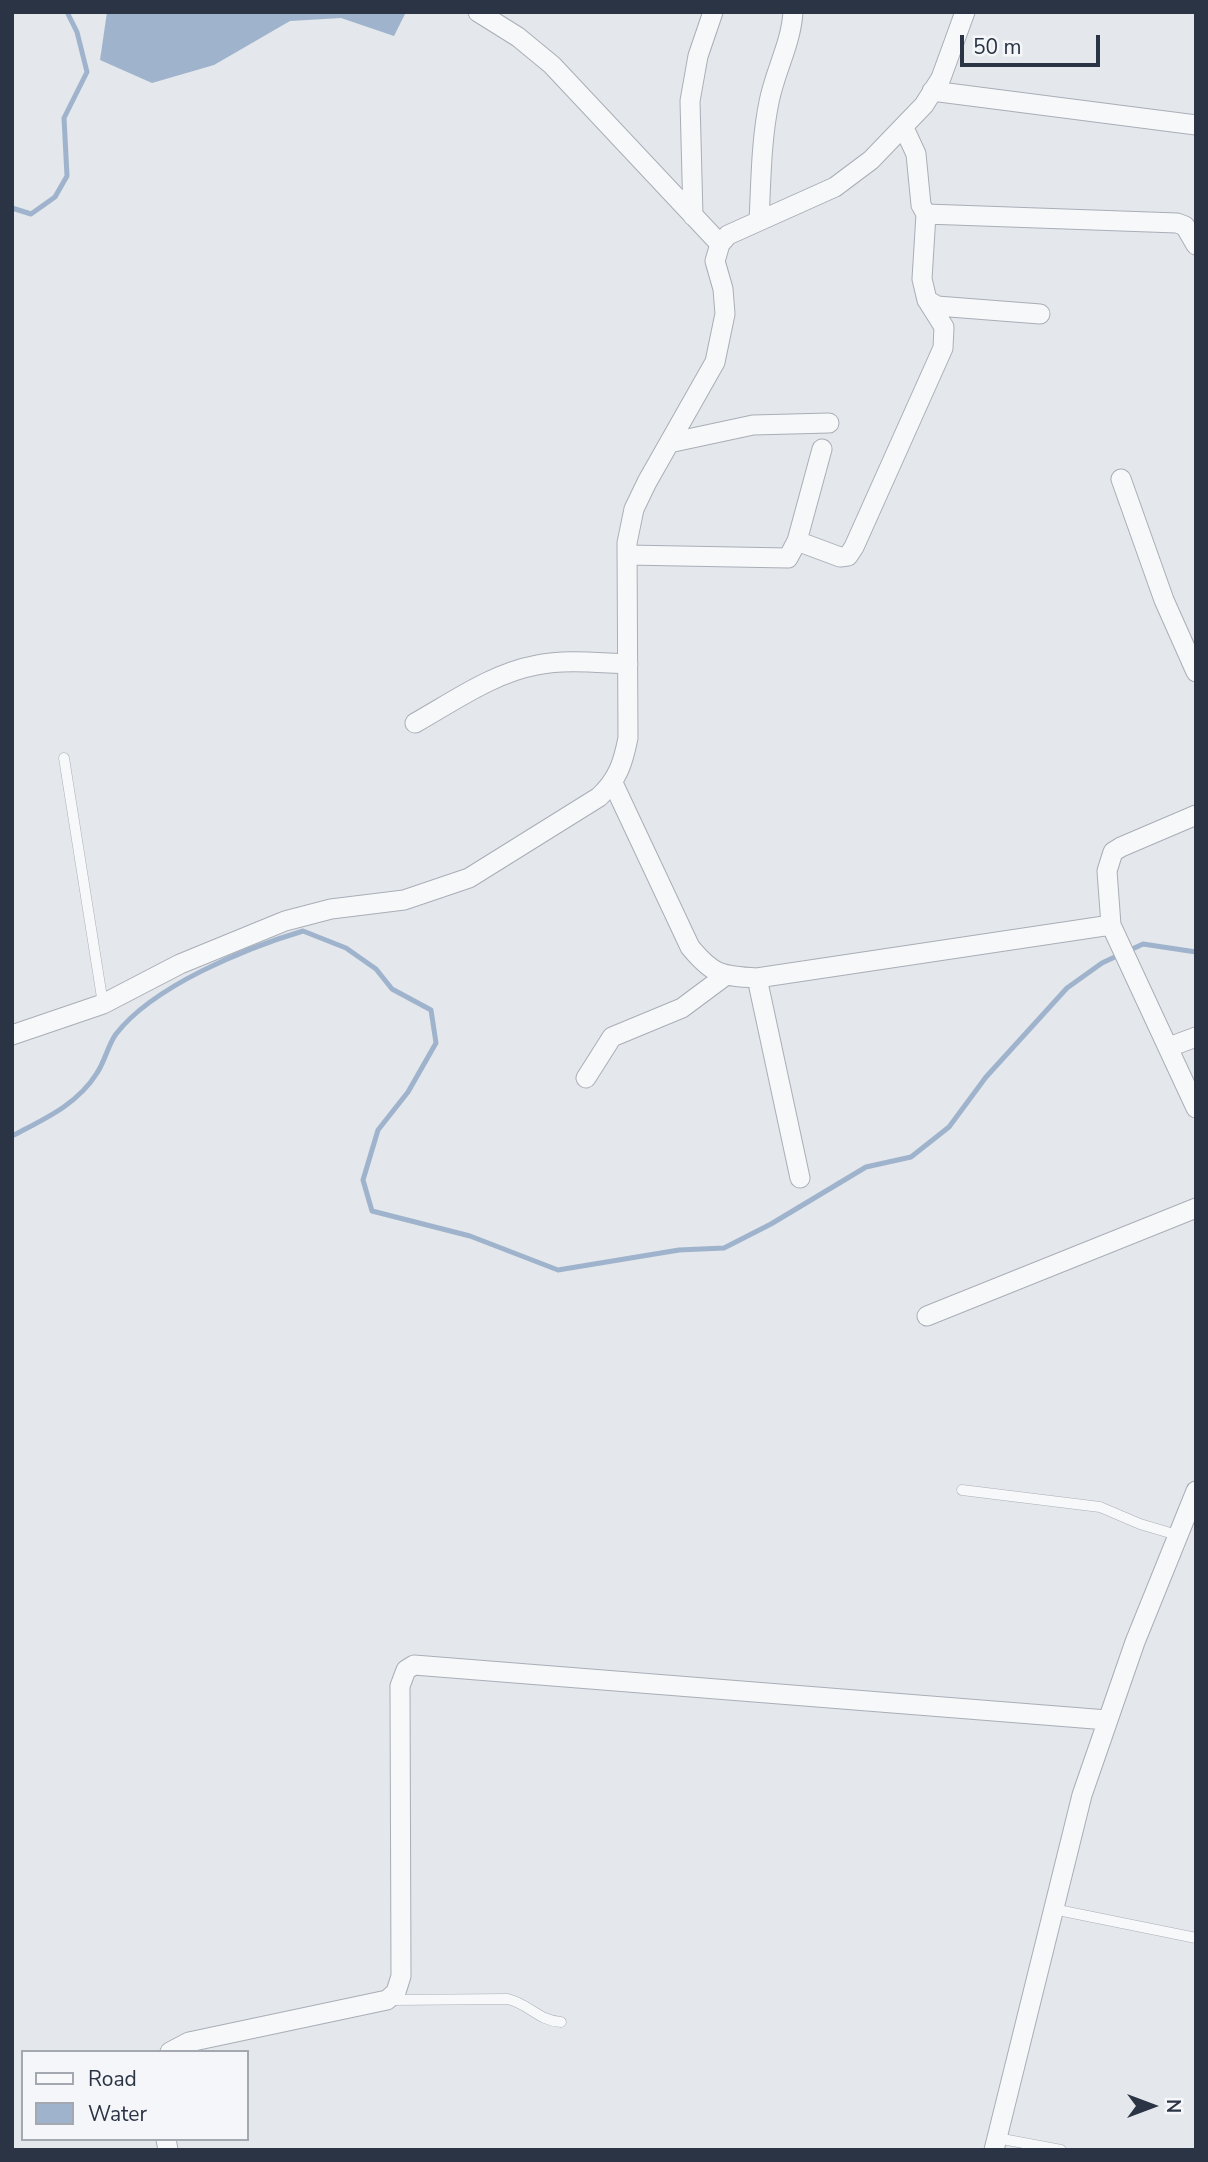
<!DOCTYPE html>
<html>
<head>
<meta charset="utf-8">
<style>
	body { margin:0 }
	#map { position:relative; width:1208px; height:2162px; overflow:hidden; background:#e4e7ec; font-family:"Nunito Sans",sans-serif }
	canvas { display:block }
	.frame { position:absolute; inset:0; border:14px solid #2b3445; pointer-events:none }
	.legend { position:absolute; left:21px; top:2050px; width:228px; height:91px; box-sizing:border-box; background:#f4f6f9; border:2px solid #a4a8b1; margin:0; padding:9px 12px; list-style:none; font-size:21px; color:#2b3445 }
	.legend li { display:flex; align-items:center; gap:14px; height:35px }
	.legend b { width:35px; border:2px solid #a4a8b1 }
	.north { position:absolute; left:1117px; top:2071px; width:70px; height:70px; -webkit-text-stroke:5px #f4f6f9; paint-order:stroke; rotate:90deg; font-size:19px; font-weight:700; line-height:28px; text-align:center; color:#2b3445 }
	.north::after { content:''; display:block; margin:auto; width:24px; height:32px; background:#2b3445; clip-path:polygon(50% 0,100% 100%,50% 72%,0 100%) }
	.scale { position:absolute; left:960px; top:35px; width:140px; height:32px; box-sizing:border-box; border:4px solid #2b3445; border-top:0; padding-left:9px; font-size:21px; line-height:24px; white-space:nowrap; color:#2b3445; -webkit-text-stroke:5px #f4f6f9; paint-order:stroke }
</style>
</head>
<body>
<div id="map">
<canvas width="1208" height="2162"></canvas>
<div class="frame"></div>
<ul class="legend">
<li><b style="height:9px;background:#f7f8fa"></b>Road</li>
<li><b style="height:19px;background:#9fb4cc"></b>Water</li>
</ul>
<div class="north">N</div>
<div class="scale">50 m</div>
</div>
<script>
const ctx = document.querySelector('canvas').getContext('2d');
ctx.lineJoin = 'round';
function fill(path, color) { ctx.fillStyle = color; ctx.fill(path, 'evenodd'); }
function stroke(path, color, width, dash) { ctx.strokeStyle = color; ctx.lineWidth = width; ctx.lineCap = dash ? 'butt' : 'round'; ctx.setLineDash(dash || []); ctx.stroke(path); }
fill(new Path2D(`
	M 107,12 L 406,12 L 394,36 L 341,18 L 290,21 L 214,65 L 152,83 L 100,60 Z`), '#9fb4cc');
stroke(new Path2D(`
	M 12,208 L 31,214 L 55,197 L 67,176 L 64,118 L 87,72 L 77,32 L 67,12
	M 1128,951 L 1143,944 L 1196,952
	M 12,1136 C 44,1119 77,1105 97,1073 C 105,1061 108,1045 116,1034 C 153,986 246,948 303,931 L 346,948 L 376,969 L 392,989 L 431,1010 L 436,1043 L 408,1092 L 378,1130 L 363,1180 L 372,1211 L 470,1236 L 558,1270 L 679,1250 L 724,1248 L 771,1224 L 866,1167 L 911,1157 L 949,1127 L 986,1077 L 1067,988 L 1102,963 L 1119,955`), '#9fb4cc', 5);
const service = new Path2D(`
	M 64,758 L 103,1004
	M 962,1490 L 1100,1507 L 1140,1524 L 1177,1535
	M 1053,1909 L 1196,1938
	M 391,2000 L 508,1999 C 529,2004 539,2021 561,2022
	M 997,2138 L 1061,2150`);
const minor = new Path2D(`
	M 478,12 L 518,37 L 552,65 L 720,244
	M 932,91 L 1196,125
	M 904,128 L 916,154 L 921,205 L 926,214 L 1177,223 L 1185,226 L 1196,245
	M 926,214 L 922,279 L 927,300 L 937,306 L 1040,314
	M 693,216 L 690,101 L 698,56 L 713,12
	M 759,221 C 761,182 761,141 769,102 C 775,71 791,44 793,12
	M 669,443 L 753,425 L 829,423
	M 1121,479 L 1164,600 L 1196,672
	M 797,541 L 840,557 L 848,556 L 854,547 L 943,348 L 944,327 L 927,300
	M 627,555 L 788,558 L 797,541 L 822,449
	M 415,723 C 454,701 493,673 537,665 C 566,659 599,663 628,664
	M 613,783 L 690,947 C 713,975 721,976 757,978 L 1111,925
	M 1196,815 L 1121,847 L 1113,852 L 1107,871 L 1111,925 L 1196,1108
	M 757,978 L 800,1178
	M 12,1035 L 103,1004 L 180,964 L 285,921 L 331,909 L 404,900 L 469,878 L 599,797 C 618,779 623,763 628,738 L 627,543 L 634,509 L 647,482 L 715,362 L 725,314 L 723,289 L 715,261 L 720,244 L 728,235 L 835,187 L 871,160 L 924,105 L 941,78 L 965,12
	M 1169,1047 L 1196,1037
	M 586,1078 L 612,1037 L 682,1008 L 725,976
	M 927,1316 L 1196,1208
	M 170,2052 L 189,2042 L 387,2000 L 396,1992 L 401,1976 L 400,1686 L 406,1670 L 414,1665 L 1107,1720
	M 166,2139 L 168,2150
	M 994,2150 L 1082,1795 L 1135,1642 L 1196,1491`);
stroke(service, '#a9aeb7', 11);
stroke(minor, '#a9aeb7', 21);
stroke(service, '#f7f8fa', 10);
stroke(minor, '#f7f8fa', 19);
</script>
</body>
</html>
